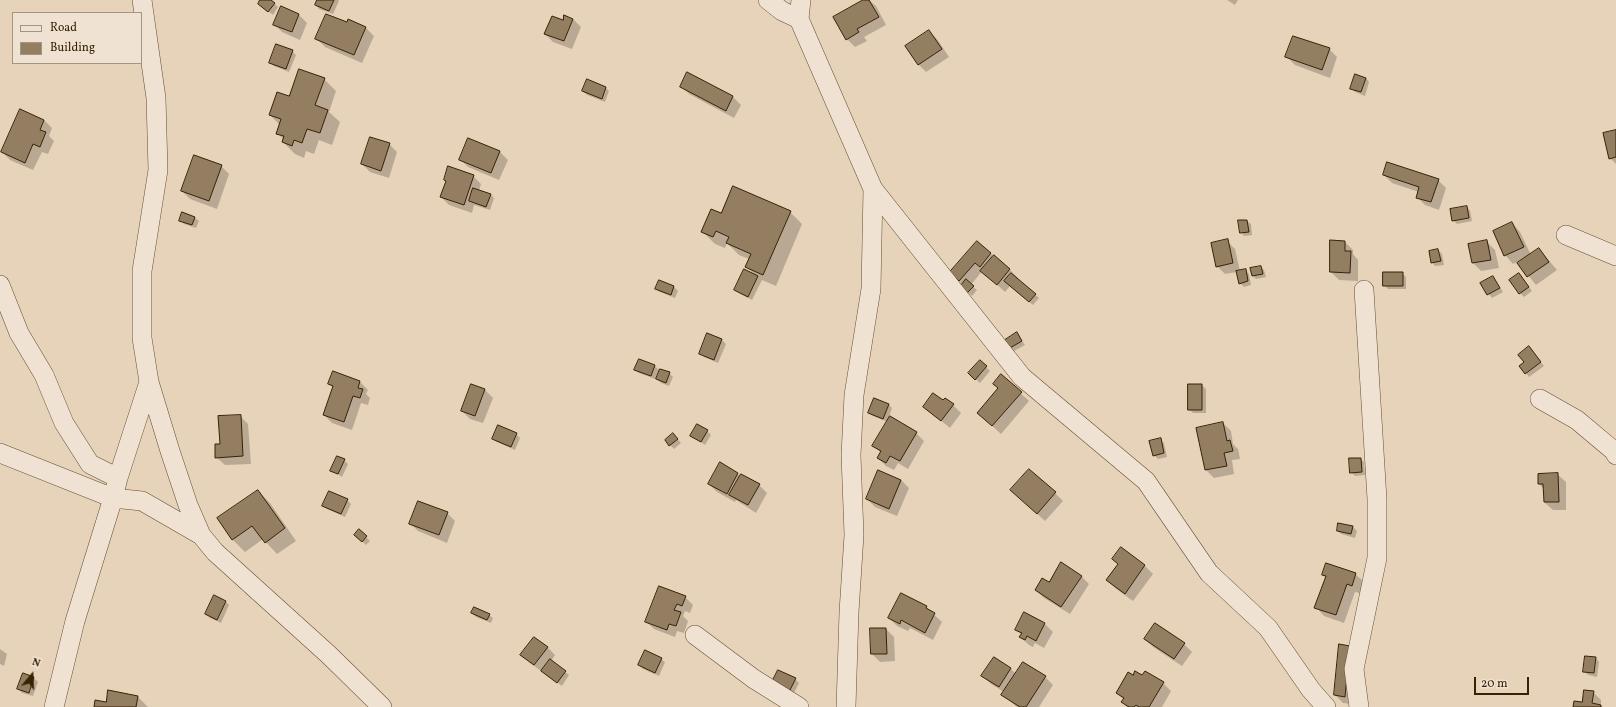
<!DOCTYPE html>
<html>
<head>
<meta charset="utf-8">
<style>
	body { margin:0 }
	#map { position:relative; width:1616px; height:707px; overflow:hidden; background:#e7d3b9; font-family:Vollkorn,serif }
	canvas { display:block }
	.legend { position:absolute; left:12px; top:12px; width:130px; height:52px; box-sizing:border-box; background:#efe2d2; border:1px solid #a59580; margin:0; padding:5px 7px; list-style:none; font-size:12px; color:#372204 }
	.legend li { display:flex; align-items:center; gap:8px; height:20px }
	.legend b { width:20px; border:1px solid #a59580 }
	.north { position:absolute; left:12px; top:655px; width:40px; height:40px; -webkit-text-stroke:3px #efe2d2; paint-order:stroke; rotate:19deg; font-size:11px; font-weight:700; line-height:16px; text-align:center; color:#372204 }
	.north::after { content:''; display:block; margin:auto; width:14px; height:18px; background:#372204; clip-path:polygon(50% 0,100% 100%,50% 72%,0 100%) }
	.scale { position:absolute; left:1474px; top:677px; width:55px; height:18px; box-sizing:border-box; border:2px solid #372204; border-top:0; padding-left:5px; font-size:12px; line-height:14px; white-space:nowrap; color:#372204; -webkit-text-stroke:3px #efe2d2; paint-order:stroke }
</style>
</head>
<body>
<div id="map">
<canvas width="1616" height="707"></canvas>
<ul class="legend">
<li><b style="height:5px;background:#efe2d2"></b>Road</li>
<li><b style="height:11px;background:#937e62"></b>Building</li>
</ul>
<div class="north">N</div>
<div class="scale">20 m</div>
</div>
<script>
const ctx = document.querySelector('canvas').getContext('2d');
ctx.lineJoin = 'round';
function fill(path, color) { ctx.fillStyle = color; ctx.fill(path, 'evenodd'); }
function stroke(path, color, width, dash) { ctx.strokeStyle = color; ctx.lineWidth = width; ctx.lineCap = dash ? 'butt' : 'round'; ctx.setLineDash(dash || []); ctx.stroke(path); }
fill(new Path2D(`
	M 262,0 L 270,0 L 278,7 L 273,15 L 263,7 Z
	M 318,0 L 338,0 L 339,1 L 333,14 L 319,9 L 316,5 Z
	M 865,0 L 869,0 L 876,6 L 886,25 L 864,37 L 867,41 L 855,47 L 847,39 Z
	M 1227,0 L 1238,0 L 1235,5 Z
	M 281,7 L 299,15 L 307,23 L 300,40 L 282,32 L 274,24 Z
	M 573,19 L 581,27 L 572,49 L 553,42 L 545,34 L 563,21 Z
	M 349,20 L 366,28 L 374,36 L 362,63 L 325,47 L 317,39 L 347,24 Z
	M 929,31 L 937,39 L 949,57 L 926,72 L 918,64 Z
	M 1329,49 L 1337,57 L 1330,78 L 1295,65 L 1287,57 Z
	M 292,51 L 296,55 L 289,72 L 274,66 L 270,62 Z
	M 688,73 L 733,97 L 741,105 L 734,118 L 689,94 L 681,86 Z
	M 1366,78 L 1369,82 L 1365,96 L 1355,92 L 1351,88 Z
	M 324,79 L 336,91 L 329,112 L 340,122 L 332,145 L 319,140 L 314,154 L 306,151 L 304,158 L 295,154 L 283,142 L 284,140 L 277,133 L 280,125 L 270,115 L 290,97 Z
	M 606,88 L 609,91 L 605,102 L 587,95 L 583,91 Z
	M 44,120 L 52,128 L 49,136 L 54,141 L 48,154 L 42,152 L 33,170 L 10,160 L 2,152 Z
	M 1616,131 L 1616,164 L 1610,158 Z
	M 469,139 L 500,152 L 508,160 L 499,180 L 468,167 L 460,159 Z
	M 389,144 L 397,152 L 389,178 L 370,172 L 362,164 Z
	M 221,166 L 229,174 L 217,209 L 190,199 L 182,191 Z
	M 1384,175 L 1438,180 L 1446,188 L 1439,210 L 1425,205 L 1417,197 L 1419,192 L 1392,183 Z
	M 473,176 L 481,184 L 479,191 L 490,194 L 494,198 L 490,210 L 474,205 L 472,213 L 449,205 L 441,197 Z
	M 1467,207 L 1470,211 L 1472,221 L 1457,224 L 1453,220 Z
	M 790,212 L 802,224 L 776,286 L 762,280 L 752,300 L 739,293 L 735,290 L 754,274 L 746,267 L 749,259 L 739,255 L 727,243 L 725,248 L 715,244 L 703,232 L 722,214 Z
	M 183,213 L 195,218 L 199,221 L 196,228 L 184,224 L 180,220 Z
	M 1247,221 L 1251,224 L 1252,235 L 1244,236 L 1241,232 Z
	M 1512,223 L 1520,232 L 1531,255 L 1539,249 L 1557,270 L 1536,285 L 1519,264 L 1523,259 L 1513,264 L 1505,255 L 1494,231 Z
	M 1227,241 L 1235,249 L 1240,271 L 1245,270 L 1249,274 L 1251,285 L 1244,287 L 1240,283 L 1237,272 L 1225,274 L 1217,266 Z
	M 977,242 L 1010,270 L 1018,278 L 1017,279 L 1039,298 L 1033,305 L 1010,286 L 1005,292 L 982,271 L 971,285 L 977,290 L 972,296 L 965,290 L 963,285 L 951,273 Z
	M 1345,242 L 1353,250 L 1353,254 L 1358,260 L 1358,281 L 1339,280 L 1331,272 Z
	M 1487,242 L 1495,250 L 1499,268 L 1481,271 L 1473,263 Z
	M 1438,250 L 1442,254 L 1444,265 L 1435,266 L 1432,262 Z
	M 1261,267 L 1264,270 L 1266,277 L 1256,279 L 1253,276 Z
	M 1402,273 L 1406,277 L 1406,289 L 1388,289 L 1384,285 Z
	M 1493,277 L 1503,292 L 1492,298 L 1481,283 Z
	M 1522,278 L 1532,291 L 1524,297 L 1520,293 Z
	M 659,281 L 674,287 L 678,291 L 675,298 L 660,292 L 656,289 Z
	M 1017,334 L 1025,345 L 1014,351 L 1010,347 Z
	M 707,335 L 722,340 L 726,344 L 718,363 L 704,357 L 700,353 Z
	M 1529,347 L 1544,366 L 1529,377 L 1526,373 L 1525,362 Z
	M 640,360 L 655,366 L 659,370 L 655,379 L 639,373 L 636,370 Z
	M 980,361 L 990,371 L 980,383 L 973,377 Z
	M 333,372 L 360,382 L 368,390 L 366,394 L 370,398 L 368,405 L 361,403 L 352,430 L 332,423 L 324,415 L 334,388 L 329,384 Z
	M 669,373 L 673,377 L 669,386 L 661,383 L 657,379 Z
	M 1001,375 L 1029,401 L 1001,434 L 978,413 L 999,389 Z
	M 1202,385 L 1206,389 L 1206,413 L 1193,413 L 1189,409 Z
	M 485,390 L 493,398 L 483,423 L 470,419 L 462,411 Z
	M 943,402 L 953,405 L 961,413 L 950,428 L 924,407 Z
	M 888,404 L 892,408 L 889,417 L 916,433 L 924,441 L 908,469 L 898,463 L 894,470 L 886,466 L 878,458 L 881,453 L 874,446 L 888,422 L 873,416 L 869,412 Z
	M 240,416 L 248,424 L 251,464 L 225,465 L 216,457 L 221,445 Z
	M 1223,423 L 1231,431 L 1233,444 L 1238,449 L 1240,459 L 1232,460 L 1234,474 L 1214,478 L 1206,470 Z
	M 707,431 L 711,435 L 705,445 L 692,436 Z
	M 516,434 L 520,438 L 515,450 L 497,442 L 493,439 Z
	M 677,438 L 681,443 L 674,449 L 670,445 Z
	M 1160,439 L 1164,443 L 1167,457 L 1158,459 L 1154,455 Z
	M 1360,459 L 1364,462 L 1365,475 L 1355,476 L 1351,472 Z
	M 344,460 L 348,464 L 342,477 L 331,470 Z
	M 720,464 L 741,476 L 759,485 L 767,493 L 756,513 L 736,500 L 735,502 L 717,492 L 709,484 Z
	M 1557,474 L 1566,482 L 1566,510 L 1553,510 L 1544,502 L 1544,489 L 1539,484 L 1539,475 Z
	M 901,480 L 909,488 L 897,516 L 875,507 L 867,499 Z
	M 1011,490 L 1055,493 L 1063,501 L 1045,521 Z
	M 258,491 L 270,503 L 296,541 L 277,554 L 263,539 L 245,552 L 233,540 L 218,519 Z
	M 347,500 L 351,504 L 345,517 L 327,509 L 323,505 Z
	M 447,513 L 455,521 L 447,543 L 418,531 L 410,523 Z
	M 1339,524 L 1353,527 L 1357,531 L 1355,538 L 1341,534 L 1338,531 Z
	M 359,530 L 370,541 L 366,545 L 359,538 Z
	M 1121,549 L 1145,566 L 1153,574 L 1133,601 L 1115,588 L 1107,580 L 1119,564 Z
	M 1355,574 L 1364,582 L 1360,593 L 1355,592 L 1344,623 L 1324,616 L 1316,607 L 1326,578 L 1323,575 Z
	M 1081,576 L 1089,584 L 1070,614 L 1044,598 L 1036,590 L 1049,583 Z
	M 685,597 L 693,605 L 690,613 L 685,611 L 683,616 L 688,621 L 684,633 L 677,631 L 675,637 L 654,629 L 646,621 Z
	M 226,602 L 229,605 L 221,623 L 210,618 L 206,614 Z
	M 926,607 L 942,622 L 933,640 L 910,628 L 908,631 L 897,626 L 889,618 Z
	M 472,613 L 489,615 L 493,618 L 491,623 L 476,617 Z
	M 1025,614 L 1045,624 L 1053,632 L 1044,648 L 1035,643 L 1033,647 L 1029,645 L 1020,637 L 1022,635 L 1016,630 Z
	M 886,629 L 894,637 L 895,661 L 880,662 L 872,654 Z
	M 1145,639 L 1184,644 L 1192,652 L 1182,666 L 1153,647 Z
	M 1340,645 L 1353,704 L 1343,703 L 1335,695 Z
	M 547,647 L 555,655 L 551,661 L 569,675 L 562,686 L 530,663 L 522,655 Z
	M 0,649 L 7,654 L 4,666 L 0,664 Z
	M 1596,658 L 1599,662 L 1597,677 L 1588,675 L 1584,671 Z
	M 661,659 L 665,662 L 659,676 L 643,669 L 639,665 Z
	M 1011,669 L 1016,674 L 1045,677 L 1053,685 L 1039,707 L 1017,707 L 1003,695 L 1004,692 L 991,684 L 983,676 Z
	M 24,674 L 34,678 L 38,682 L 33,696 L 22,693 L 19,689 Z
	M 1134,676 L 1143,677 L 1163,683 L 1171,691 L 1162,707 L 1127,707 L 1123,702 L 1124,700 L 1117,693 Z
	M 795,679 L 799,683 L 793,695 L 776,688 Z
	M 1593,692 L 1601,700 L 1601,705 L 1602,707 L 1574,707 L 1583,703 Z
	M 138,697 L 148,707 L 95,707 L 107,704 Z`), '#0003');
const building = new Path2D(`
	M 260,0 L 271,0 L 275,3 L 268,12 L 258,4 Z
	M 317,0 L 334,0 L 329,11 L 315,5 Z
	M 863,0 L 869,0 L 879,17 L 857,29 L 859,32 L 846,40 L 833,17 Z
	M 281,6 L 299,14 L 292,32 L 273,25 Z
	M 326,14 L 347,22 L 348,19 L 366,27 L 354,55 L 315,39 Z
	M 564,15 L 573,19 L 564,41 L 544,34 L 552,16 L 563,20 Z
	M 929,30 L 942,49 L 918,65 L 905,46 Z
	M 1293,36 L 1330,48 L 1322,70 L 1285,57 Z
	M 276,44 L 293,50 L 286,69 L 269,63 Z
	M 299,69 L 325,78 L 315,105 L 328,110 L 320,133 L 307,129 L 302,143 L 294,140 L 292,146 L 282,142 L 284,136 L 276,134 L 281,119 L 269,115 L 277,92 L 289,96 Z
	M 687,72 L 733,96 L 726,111 L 680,87 Z
	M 1355,74 L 1366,78 L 1361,92 L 1350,89 Z
	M 587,79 L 606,87 L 602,99 L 582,91 Z
	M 20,109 L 44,120 L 40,130 L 46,132 L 40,147 L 33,144 L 25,163 L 1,152 Z
	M 1616,130 L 1616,157 L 1609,159 L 1603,133 Z
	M 370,137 L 390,143 L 381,171 L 361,164 Z
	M 468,138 L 500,151 L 491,173 L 459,160 Z
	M 194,155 L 222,165 L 209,201 L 181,191 Z
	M 1387,162 L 1439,179 L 1431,202 L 1416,198 L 1419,187 L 1383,175 Z
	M 448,166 L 474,175 L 464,205 L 440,197 L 446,181 L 444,180 Z
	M 733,186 L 791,211 L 763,275 L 745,267 L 751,254 L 726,243 L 729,237 L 716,231 L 713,237 L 701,232 L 711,209 L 721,213 Z
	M 473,188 L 491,194 L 486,207 L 469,201 Z
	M 1467,206 L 1469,218 L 1452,221 L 1450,209 Z
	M 182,212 L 195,217 L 192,225 L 179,221 Z
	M 1238,220 L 1247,220 L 1249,232 L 1240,233 Z
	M 1512,222 L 1524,247 L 1504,256 L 1493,231 Z
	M 1228,239 L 1233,263 L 1216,267 L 1211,243 Z
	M 1330,240 L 1345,241 L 1345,251 L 1351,251 L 1350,273 L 1330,272 Z
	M 1487,240 L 1491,260 L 1472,263 L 1468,244 Z
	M 977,241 L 991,253 L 980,267 L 975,263 L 959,281 L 949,273 Z
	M 1539,248 L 1549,262 L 1527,277 L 1517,263 Z
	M 1438,249 L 1441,261 L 1431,263 L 1429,251 Z
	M 994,255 L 1010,269 L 997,285 L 980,271 Z
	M 1261,266 L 1263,274 L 1252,276 L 1250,268 Z
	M 744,269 L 758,276 L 748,297 L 734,290 Z
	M 1246,269 L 1248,281 L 1239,284 L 1236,271 Z
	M 1383,272 L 1403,272 L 1403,286 L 1383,286 Z
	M 1011,273 L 1036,294 L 1029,302 L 1004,281 Z
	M 1519,273 L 1529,287 L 1519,294 L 1509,280 Z
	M 1493,276 L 1500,288 L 1487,295 L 1480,283 Z
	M 966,279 L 974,286 L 967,293 L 960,287 Z
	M 659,280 L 674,286 L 671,295 L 655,289 Z
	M 1017,332 L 1022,341 L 1010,348 L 1005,340 Z
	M 707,333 L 722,339 L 714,360 L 699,354 Z
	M 1529,346 L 1541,362 L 1525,374 L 1519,366 L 1524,362 L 1518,355 Z
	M 639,359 L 655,365 L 651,376 L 634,370 Z
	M 980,360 L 987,366 L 975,380 L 968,373 Z
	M 660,369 L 670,372 L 666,383 L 656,379 Z
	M 333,371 L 360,381 L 358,388 L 363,389 L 360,398 L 353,396 L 344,422 L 323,415 L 333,386 L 328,384 Z
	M 1001,374 L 1022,392 L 992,426 L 977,413 L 998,388 L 993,384 Z
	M 471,384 L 485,389 L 475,416 L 461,411 Z
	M 1188,384 L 1202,384 L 1202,410 L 1188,410 Z
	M 933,393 L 943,400 L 945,398 L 954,404 L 941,421 L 923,407 Z
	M 874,398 L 889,404 L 883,419 L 868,413 Z
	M 241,415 L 243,456 L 215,458 L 215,444 L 220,444 L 218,416 Z
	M 890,416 L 917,432 L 900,461 L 890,456 L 886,463 L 877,458 L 881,451 L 872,446 Z
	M 1223,422 L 1227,441 L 1230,440 L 1233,451 L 1224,453 L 1227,466 L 1205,470 L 1196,428 Z
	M 697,424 L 708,430 L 701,442 L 690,436 Z
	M 498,425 L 517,433 L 511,447 L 492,439 Z
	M 673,433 L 678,439 L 669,446 L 665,440 Z
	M 1161,438 L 1164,453 L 1153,456 L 1149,441 Z
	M 337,456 L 345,459 L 338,474 L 330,471 Z
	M 1349,458 L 1361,458 L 1362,472 L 1350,473 Z
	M 720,462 L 738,473 L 727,494 L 708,484 Z
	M 1029,469 L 1056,492 L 1037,514 L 1010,490 Z
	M 878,470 L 901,480 L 889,509 L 866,499 Z
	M 1558,473 L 1559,502 L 1544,502 L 1543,484 L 1538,484 L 1538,474 Z
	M 741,474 L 760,484 L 748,505 L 729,495 Z
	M 258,490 L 285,528 L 265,543 L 252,526 L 232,540 L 217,518 Z
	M 329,491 L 348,499 L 341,514 L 322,506 Z
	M 418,501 L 448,512 L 439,535 L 409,524 Z
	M 1338,523 L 1353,526 L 1351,534 L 1337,531 Z
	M 359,529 L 367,536 L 362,542 L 354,535 Z
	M 1121,547 L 1145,565 L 1125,594 L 1106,580 L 1118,564 L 1112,559 Z
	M 1061,562 L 1082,576 L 1061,607 L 1035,590 L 1042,578 L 1049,582 Z
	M 1326,563 L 1356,573 L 1352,586 L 1347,584 L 1336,615 L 1314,608 L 1326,576 L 1322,575 Z
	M 659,586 L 686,596 L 682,606 L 677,604 L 674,610 L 681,612 L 676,626 L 669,624 L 667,630 L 645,622 Z
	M 901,593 L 927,606 L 926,608 L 935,613 L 925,633 L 901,620 L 900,624 L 888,618 Z
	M 214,595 L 226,601 L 217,620 L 205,614 Z
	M 474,607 L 490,614 L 487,620 L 471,613 Z
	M 1024,612 L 1045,623 L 1036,641 L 1027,636 L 1025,640 L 1019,637 L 1022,633 L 1015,630 Z
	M 1155,623 L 1185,643 L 1174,659 L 1144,639 Z
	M 870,628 L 886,628 L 887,654 L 871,654 Z
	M 534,637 L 548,647 L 534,665 L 520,655 Z
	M 1339,644 L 1350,646 L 1345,697 L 1334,695 Z
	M 645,650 L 662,658 L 655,673 L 638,665 Z
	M 1585,656 L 1596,657 L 1594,673 L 1583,672 Z
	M 994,657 L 1011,668 L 999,687 L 981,676 Z
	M 550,659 L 566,671 L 557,683 L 541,671 Z
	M 1023,662 L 1046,676 L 1026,707 L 1020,707 L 1001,695 Z
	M 778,670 L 796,678 L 789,692 L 771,684 Z
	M 1135,671 L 1142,675 L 1145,671 L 1164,682 L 1149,707 L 1139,707 L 1136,705 L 1134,707 L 1129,707 L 1121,702 L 1124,698 L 1116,693 L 1128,672 L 1133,675 Z
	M 23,673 L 34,677 L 29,693 L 17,689 Z
	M 108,690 L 138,696 L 136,707 L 94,707 L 95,700 L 106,702 Z
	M 1584,690 L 1594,691 L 1592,703 L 1601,705 L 1601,707 L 1573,707 L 1574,701 L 1582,702 Z`);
fill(building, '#937e62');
stroke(building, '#372204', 1);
const minor = new Path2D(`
	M 142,0 L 156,98 L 158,170 L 142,271 L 142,338 L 149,382 L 170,451 L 188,505 L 201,535 L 215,552 L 329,655 L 382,707
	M 768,0 L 782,11 L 799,19
	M 801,0 L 799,19 L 873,189 L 1022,377 L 1146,481 L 1209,573 L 1268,628 L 1311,690 L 1326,707
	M 1566,235 L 1616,256
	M 0,285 L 19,333 L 44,375 L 64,423 L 90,464 L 118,478
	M 1540,399 L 1577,420 L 1614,451 L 1616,455
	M 0,453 L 113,498 L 142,501 L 201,535
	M 695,635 L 754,679 L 799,707
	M 54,707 L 75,621 L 113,498 L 118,478 L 149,382
	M 846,707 L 849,612 L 854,535 L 851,455 L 854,395 L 871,289 L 873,189
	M 1359,707 L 1354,669 L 1377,558 L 1377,499 L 1364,290`);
stroke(minor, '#634e31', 20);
stroke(minor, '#efe2d2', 19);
</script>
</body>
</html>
